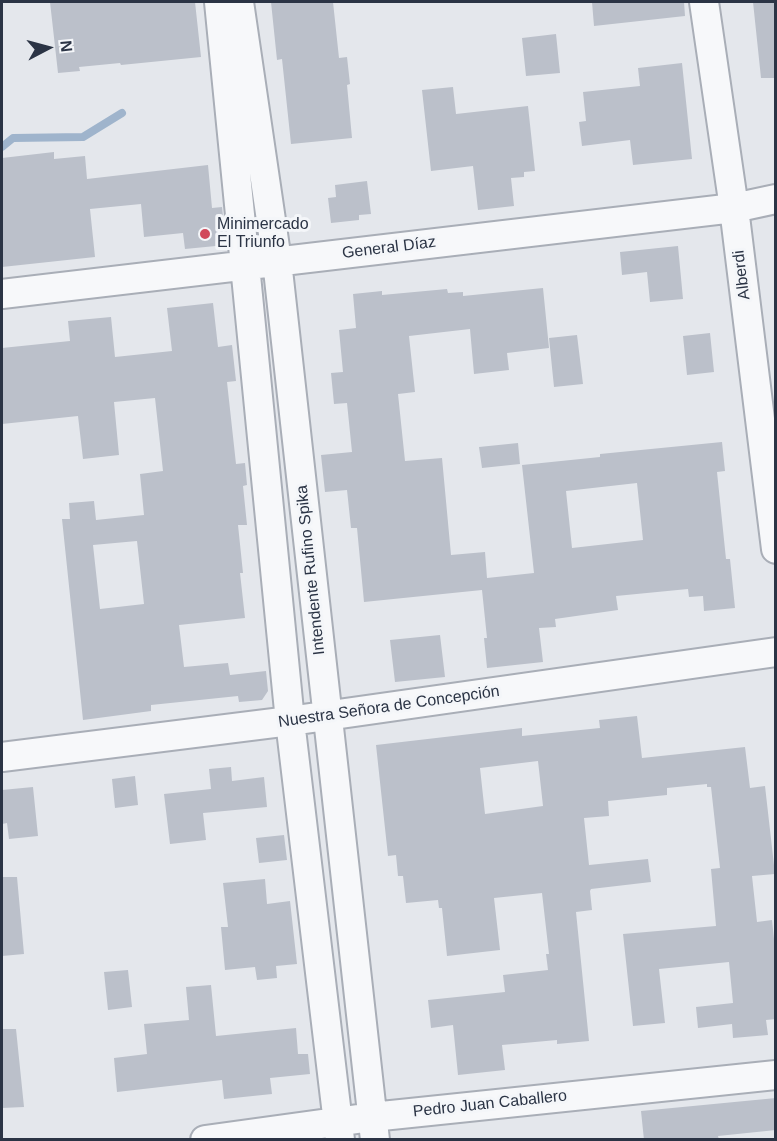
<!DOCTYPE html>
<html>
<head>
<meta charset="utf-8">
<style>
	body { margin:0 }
	#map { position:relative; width:777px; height:1141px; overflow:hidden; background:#e4e7ec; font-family:Arial,sans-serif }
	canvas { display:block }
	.frame { position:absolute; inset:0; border:3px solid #2b3445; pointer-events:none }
	.north { position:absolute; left:18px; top:18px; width:60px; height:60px; -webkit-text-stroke:4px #f4f6f9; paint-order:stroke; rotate:84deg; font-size:16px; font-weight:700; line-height:24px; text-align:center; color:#2b3445 }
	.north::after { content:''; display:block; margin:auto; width:21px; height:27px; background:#2b3445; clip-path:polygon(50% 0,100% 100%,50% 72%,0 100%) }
</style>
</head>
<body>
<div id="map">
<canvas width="777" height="1141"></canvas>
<div class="frame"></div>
<div class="north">N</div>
</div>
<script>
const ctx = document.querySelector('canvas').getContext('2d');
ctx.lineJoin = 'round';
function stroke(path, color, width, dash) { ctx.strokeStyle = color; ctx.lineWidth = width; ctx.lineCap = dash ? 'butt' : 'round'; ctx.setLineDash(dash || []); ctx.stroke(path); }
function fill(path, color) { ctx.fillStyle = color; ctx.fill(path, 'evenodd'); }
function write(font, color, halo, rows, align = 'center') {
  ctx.font = font + ' Arial,sans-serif'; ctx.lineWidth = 6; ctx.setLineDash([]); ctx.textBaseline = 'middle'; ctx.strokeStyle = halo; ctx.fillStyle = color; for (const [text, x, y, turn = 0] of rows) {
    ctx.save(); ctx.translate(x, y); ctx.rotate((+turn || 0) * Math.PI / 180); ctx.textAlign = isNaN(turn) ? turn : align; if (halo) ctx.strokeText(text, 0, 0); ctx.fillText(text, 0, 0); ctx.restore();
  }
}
stroke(new Path2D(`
	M 2,147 L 13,138 L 83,137 L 122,113`), '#9fb4cc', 8);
fill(new Path2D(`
	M 50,2 L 195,2 L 201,57 L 121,65 L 120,63 L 79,67 L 80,71 L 58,73 Z
	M 271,2 L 333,2 L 339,58 L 347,57 L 350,84 L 347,85 L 352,138 L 291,144 L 282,59 L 277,60 Z
	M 592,2 L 684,2 L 685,16 L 594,26 Z
	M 753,2 L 776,2 L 776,78 L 761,78 Z
	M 556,34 L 560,73 L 526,76 L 522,38 Z
	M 682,63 L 692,159 L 633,165 L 630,140 L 582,146 L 579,122 L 586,121 L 583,92 L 640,86 L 638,68 Z
	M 453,87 L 456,114 L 528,106 L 535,171 L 524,172 L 524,177 L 511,178 L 514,206 L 478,210 L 473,166 L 431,171 L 422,90 Z
	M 54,152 L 54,159 L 85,156 L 87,179 L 208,165 L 212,208 L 222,207 L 226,245 L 185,249 L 183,233 L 144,237 L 141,204 L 90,209 L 95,257 L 2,267 L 2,158 Z
	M 367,181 L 371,214 L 359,215 L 359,220 L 331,223 L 328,198 L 336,197 L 335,185 Z
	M 678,246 L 683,299 L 650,302 L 647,272 L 622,275 L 620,252 Z
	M 543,288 L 549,348 L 507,353 L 509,370 L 474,374 L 470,329 L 409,336 L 415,392 L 398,394 L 405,461 L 442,458 L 451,555 L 485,552 L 487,578 L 534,573 L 522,465 L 600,457 L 600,454 L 722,442 L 725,471 L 717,472 L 726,559 L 730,559 L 735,608 L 704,611 L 703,596 L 689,597 L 688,589 L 616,596 L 618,610 L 555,619 L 556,627 L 539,628 L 543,662 L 487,668 L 484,638 L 487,638 L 482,590 L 364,602 L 357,528 L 351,528 L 347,490 L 325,492 L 321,455 L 352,452 L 347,403 L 334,404 L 331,373 L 343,372 L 339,330 L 356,328 L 353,294 L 382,291 L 382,295 L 447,289 L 448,293 L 463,292 L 463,296 ZM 637,483 L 643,540 L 572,548 L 566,491 Z
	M 213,303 L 218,347 L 232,345 L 236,381 L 227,382 L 236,464 L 245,463 L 247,485 L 243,486 L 247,525 L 238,525 L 243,573 L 240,573 L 245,618 L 179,625 L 184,667 L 228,663 L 230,675 L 266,671 L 268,691 L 262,700 L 239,702 L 238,696 L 151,705 L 151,711 L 83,720 L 62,519 L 70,519 L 69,503 L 94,501 L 96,520 L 144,515 L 140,474 L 163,471 L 155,398 L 114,402 L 119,455 L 83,459 L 78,416 L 2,424 L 2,348 L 70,341 L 68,321 L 111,317 L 115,357 L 172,351 L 167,308 ZM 137,541 L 144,604 L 100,609 L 93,545 Z
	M 710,333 L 714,372 L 687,375 L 683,336 Z
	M 577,335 L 583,384 L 554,387 L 549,338 Z
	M 518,443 L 520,464 L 482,468 L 479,447 Z
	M 440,635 L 445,677 L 395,682 L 390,640 Z
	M 637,716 L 642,758 L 745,747 L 750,788 L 765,786 L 775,874 L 752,876 L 757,922 L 772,920 L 776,958 L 776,1019 L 766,1020 L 768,1035 L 733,1038 L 732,1024 L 698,1028 L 696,1007 L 733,1003 L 729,962 L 659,969 L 665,1023 L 633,1026 L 623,934 L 716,926 L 711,869 L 720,868 L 711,787 L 707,787 L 707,784 L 667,788 L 667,795 L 608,801 L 609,816 L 584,818 L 589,865 L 648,859 L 651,882 L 591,889 L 590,891 L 592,910 L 576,912 L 589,1041 L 557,1044 L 557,1040 L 502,1045 L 505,1070 L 458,1075 L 453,1025 L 431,1028 L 428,1000 L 505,992 L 503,975 L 548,970 L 546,954 L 549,954 L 542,893 L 494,898 L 500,950 L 447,956 L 442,908 L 439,908 L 438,900 L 406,903 L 403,876 L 398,876 L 396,855 L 388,856 L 376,745 L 522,728 L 522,736 L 600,728 L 599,720 ZM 538,761 L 543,806 L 485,814 L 480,768 Z
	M 231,767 L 232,781 L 264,777 L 267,807 L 203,813 L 206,840 L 170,844 L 164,794 L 211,789 L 209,769 Z
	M 135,776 L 138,805 L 115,808 L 112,779 Z
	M 33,787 L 38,836 L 9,839 L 7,823 L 2,824 L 2,790 Z
	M 284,835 L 287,860 L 259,863 L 256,838 Z
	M 2,877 L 17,877 L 24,954 L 2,956 Z
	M 265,879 L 267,904 L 290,901 L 297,964 L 276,966 L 277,978 L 257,980 L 255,967 L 225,970 L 221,927 L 228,927 L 223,883 Z
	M 128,970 L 132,1007 L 108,1010 L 104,972 Z
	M 211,985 L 216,1036 L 296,1028 L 298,1054 L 308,1054 L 310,1074 L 270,1078 L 272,1094 L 224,1099 L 222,1080 L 117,1092 L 114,1058 L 147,1054 L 144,1024 L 189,1020 L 186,987 Z
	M 2,1029 L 16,1029 L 24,1107 L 2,1108 Z
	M 776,1098 L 776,1130 L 718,1136 L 719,1140 L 644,1140 L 641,1111 Z`), '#bbc0ca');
const street = new Path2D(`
	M 219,2 L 290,721 L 340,1140
	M 239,2 L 277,261 L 375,1140
	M 704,2 L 734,208 L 776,549
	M 2,294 L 734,208 L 776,199
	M 2,757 L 290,721 L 776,652
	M 205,1140 L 372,1117 L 776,1075`);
stroke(street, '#a9aeb7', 32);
stroke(street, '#f7f8fa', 28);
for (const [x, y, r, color] of [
	[205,234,6,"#d1495b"]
]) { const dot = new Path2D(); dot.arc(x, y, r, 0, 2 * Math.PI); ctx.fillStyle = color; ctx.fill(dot); stroke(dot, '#f4f6f9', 2); }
write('16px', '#2b3445', '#f4f6f9', [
	["Minimercado",217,225],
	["El Triunfo",217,243]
], 'left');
write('16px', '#2b3445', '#f4f6f9', [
	["General Díaz",389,248,-7],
	["Alberdi",742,275,-97],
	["Intendente Rufino Spika",311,570,-96],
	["Nuestra Señora de Concepción",389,707,-8],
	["Pedro Juan Caballero",490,1104,-6]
]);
</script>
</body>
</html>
